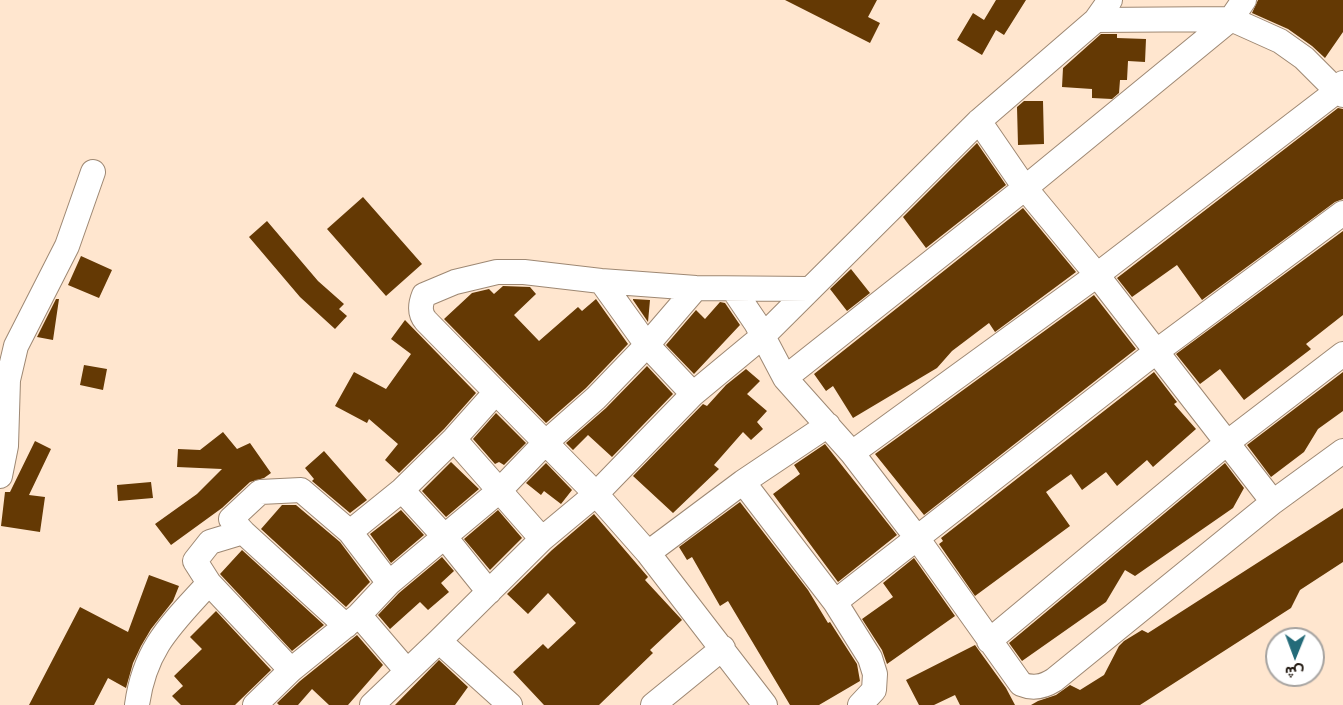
<!DOCTYPE html>
<html>
<head>
<meta charset="utf-8">
<style>
	body { margin:0 }
	#map { position:relative; width:1343px; height:705px; overflow:hidden; background:#ffe6cf; font-family:"Archivo Narrow",Vazirmatn,sans-serif }
	canvas { display:block }
	.north { position:absolute; left:1265px; top:627px; width:60px; height:60px; box-sizing:border-box; background:#fff; border:2px solid #a7a4a1; border-radius:50%; rotate:181deg; font-size:16px; font-weight:700; line-height:24px; text-align:center; color:#241b13 }
	.north::after { content:''; display:block; margin:auto; width:21px; height:27px; background:#246b79; clip-path:polygon(50% 0,100% 100%,50% 72%,0 100%) }
</style>
</head>
<body>
<div id="map">
<canvas width="1343" height="705"></canvas>
<div class="north">ش</div>
</div>
<script>
const ctx = document.querySelector('canvas').getContext('2d');
ctx.lineJoin = 'round';
function fill(path, color) { ctx.fillStyle = color; ctx.fill(path, 'evenodd'); }
function stroke(path, color, width, dash) { ctx.strokeStyle = color; ctx.lineWidth = width; ctx.lineCap = dash ? 'butt' : 'round'; ctx.setLineDash(dash || []); ctx.stroke(path); }
fill(new Path2D(`
	M 785,0 L 877,0 L 868,17 L 880,23 L 870,43 Z
	M 996,0 L 1026,0 L 1004,35 L 996,30 L 982,55 L 957,40 L 973,13 L 984,20 Z
	M 1258,0 L 1343,0 L 1343,32 L 1325,58 L 1312,46 L 1288,29 L 1252,13 Z
	M 1101,34 L 1117,34 L 1117,38 L 1146,39 L 1145,62 L 1128,61 L 1127,80 L 1120,80 L 1119,93 L 1112,99 L 1092,98 L 1092,89 L 1062,87 L 1063,68 Z
	M 1024,101 L 1043,101 L 1044,144 L 1018,145 L 1017,107 Z
	M 1338,108 L 1343,109 L 1343,199 L 1335,202 L 1202,300 L 1177,265 L 1132,297 L 1117,278 Z
	M 977,143 L 1006,185 L 926,248 L 903,217 Z
	M 363,197 L 422,264 L 386,296 L 327,229 Z
	M 1023,208 L 1076,272 L 995,332 L 989,323 L 952,351 L 937,368 L 853,418 L 833,386 L 826,391 L 814,374 Z
	M 267,221 L 318,281 L 344,304 L 339,309 L 347,316 L 335,329 L 300,297 L 249,237 Z
	M 1343,231 L 1343,315 L 1306,344 L 1311,349 L 1244,400 L 1220,369 L 1200,384 L 1176,354 Z
	M 81,256 L 112,270 L 99,298 L 68,285 Z
	M 851,269 L 870,293 L 847,311 L 830,289 Z
	M 503,286 L 530,287 L 536,294 L 514,315 L 539,341 L 578,307 L 582,311 L 596,299 L 628,344 L 586,388 L 546,423 L 444,319 L 472,293 L 489,289 L 494,294 Z
	M 1094,295 L 1136,349 L 924,515 L 875,454 Z
	M 56,299 L 59,299 L 53,340 L 37,337 Z
	M 633,299 L 650,300 L 648,322 L 633,300 Z
	M 720,302 L 725,303 L 740,325 L 694,374 L 666,345 L 696,310 L 705,319 Z
	M 405,320 L 476,393 L 444,429 L 399,473 L 385,460 L 398,444 L 369,419 L 367,423 L 335,406 L 354,372 L 386,389 L 411,354 L 391,339 Z
	M 84,365 L 107,369 L 103,390 L 80,385 Z
	M 647,366 L 673,394 L 612,457 L 588,435 L 573,450 L 566,443 L 606,408 Z
	M 746,369 L 760,381 L 747,394 L 767,411 L 757,422 L 763,429 L 751,440 L 743,432 L 714,465 L 719,469 L 673,513 L 633,476 L 703,404 L 707,406 L 726,385 Z
	M 1154,372 L 1177,402 L 1174,404 L 1196,429 L 1153,467 L 1147,460 L 1117,486 L 1106,472 L 1082,490 L 1071,474 L 1046,492 L 1070,526 L 975,596 L 939,544 L 943,541 L 941,538 Z
	M 1343,372 L 1343,411 L 1318,429 L 1304,452 L 1271,477 L 1247,445 Z
	M 496,413 L 526,443 L 504,465 L 499,462 L 495,464 L 473,439 Z
	M 223,432 L 237,449 L 250,443 L 271,473 L 264,478 L 250,482 L 222,508 L 171,545 L 155,524 L 197,494 L 222,469 L 177,467 L 178,449 L 200,450 Z
	M 35,441 L 51,449 L 29,495 L 45,497 L 40,532 L 1,526 L 5,492 L 10,492 Z
	M 825,444 L 897,535 L 838,582 L 773,494 L 800,474 L 794,465 Z
	M 324,451 L 367,500 L 350,513 L 312,481 L 314,479 L 305,468 Z
	M 451,462 L 479,489 L 446,517 L 422,491 Z
	M 546,463 L 572,490 L 561,504 L 544,491 L 541,495 L 526,483 Z
	M 1225,463 L 1244,488 L 1233,508 L 1135,576 L 1125,570 L 1106,602 L 1022,661 L 1009,643 Z
	M 151,482 L 153,498 L 118,501 L 117,485 Z
	M 740,502 L 808,590 L 828,623 L 830,622 L 857,664 L 860,681 L 819,705 L 790,705 L 728,601 L 720,606 L 692,557 L 687,560 L 679,547 Z
	M 282,505 L 296,505 L 340,542 L 370,582 L 346,607 L 261,529 Z
	M 1343,508 L 1343,562 L 1300,590 L 1291,608 L 1140,705 L 1031,705 L 1038,701 L 1056,695 L 1070,685 L 1080,690 L 1104,675 L 1119,646 L 1124,641 L 1142,630 L 1148,633 Z
	M 401,510 L 424,535 L 391,563 L 370,534 Z
	M 498,510 L 522,538 L 490,570 L 464,539 Z
	M 594,514 L 648,577 L 645,580 L 682,620 L 650,650 L 653,653 L 599,705 L 544,705 L 513,672 L 543,644 L 548,649 L 576,623 L 548,593 L 528,614 L 507,594 L 552,550 Z
	M 242,550 L 324,625 L 292,651 L 220,574 Z
	M 442,557 L 454,571 L 441,583 L 449,592 L 428,610 L 420,602 L 390,629 L 378,615 L 399,593 Z
	M 914,558 L 955,616 L 887,664 L 882,650 L 862,619 L 893,597 L 883,583 Z
	M 149,575 L 179,586 L 173,601 L 151,629 L 141,646 L 133,663 L 126,688 L 108,678 L 94,705 L 29,705 L 80,607 L 128,632 Z
	M 216,611 L 271,670 L 235,705 L 181,705 L 172,696 L 183,686 L 174,676 L 202,649 L 190,637 Z
	M 357,635 L 383,665 L 348,705 L 329,705 L 312,689 L 298,705 L 279,705 L 277,703 L 300,681 Z
	M 975,645 L 1006,688 L 1015,705 L 960,705 L 955,695 L 934,705 L 919,705 L 906,680 Z
	M 439,660 L 468,687 L 455,705 L 395,705 Z`), '#643904');
const minor = new Path2D(`
	M 1096,20 L 1231,19 L 1280,41 L 1304,58 L 1337,91 L 1343,95
	M 979,121 L 1025,188 L 1097,275 L 1273,502
	M 601,281 L 647,345 L 693,394
	M 733,289 L 756,323 L 785,378 L 852,453 L 917,538 L 1021,684 C 1033,689 1043,687 1054,680 L 1273,502 L 1343,451
	M 785,378 L 1025,188 L 1231,19 L 1244,0
	M 454,439 L 542,539
	M 852,453 L 1097,275 L 1337,91 L 1343,83
	M 0,476 L 6,446 L 8,380 L 16,346 L 67,246 L 93,172
	M 743,482 L 835,602 L 870,658 L 875,674 L 874,690 L 860,705
	M 402,490 L 444,536 L 489,592
	M 243,532 L 346,626
	M 648,553 L 743,482 L 828,425
	M 209,583 L 291,670
	M 389,583 L 350,532 L 402,490 L 454,439 L 496,392
	M 835,602 L 1157,351 L 1343,213
	M 359,615 L 407,671
	M 439,641 L 510,705
	M 989,641 L 1228,442 L 1343,354
	M 137,705 C 145,647 172,624 209,583 L 195,561 L 210,542 L 243,532 L 231,519 L 260,492 L 301,490 L 350,532
	M 255,705 L 291,670 L 359,615 L 389,583 L 499,491 L 545,443 L 596,398 L 647,345 L 696,288
	M 372,705 L 439,641 L 542,539 L 596,494 L 693,394 L 763,336 L 979,121 L 1096,20 L 1110,0
	M 653,705 L 723,648
	M 765,705 L 648,553 L 596,494 L 426,321 C 419,313 420,305 424,295 L 455,282 L 497,272 L 524,272 L 601,281 L 696,288 L 809,289`);
stroke(minor, '#9e8873', 26);
stroke(minor, '#fff', 24);
</script>
</body>
</html>
